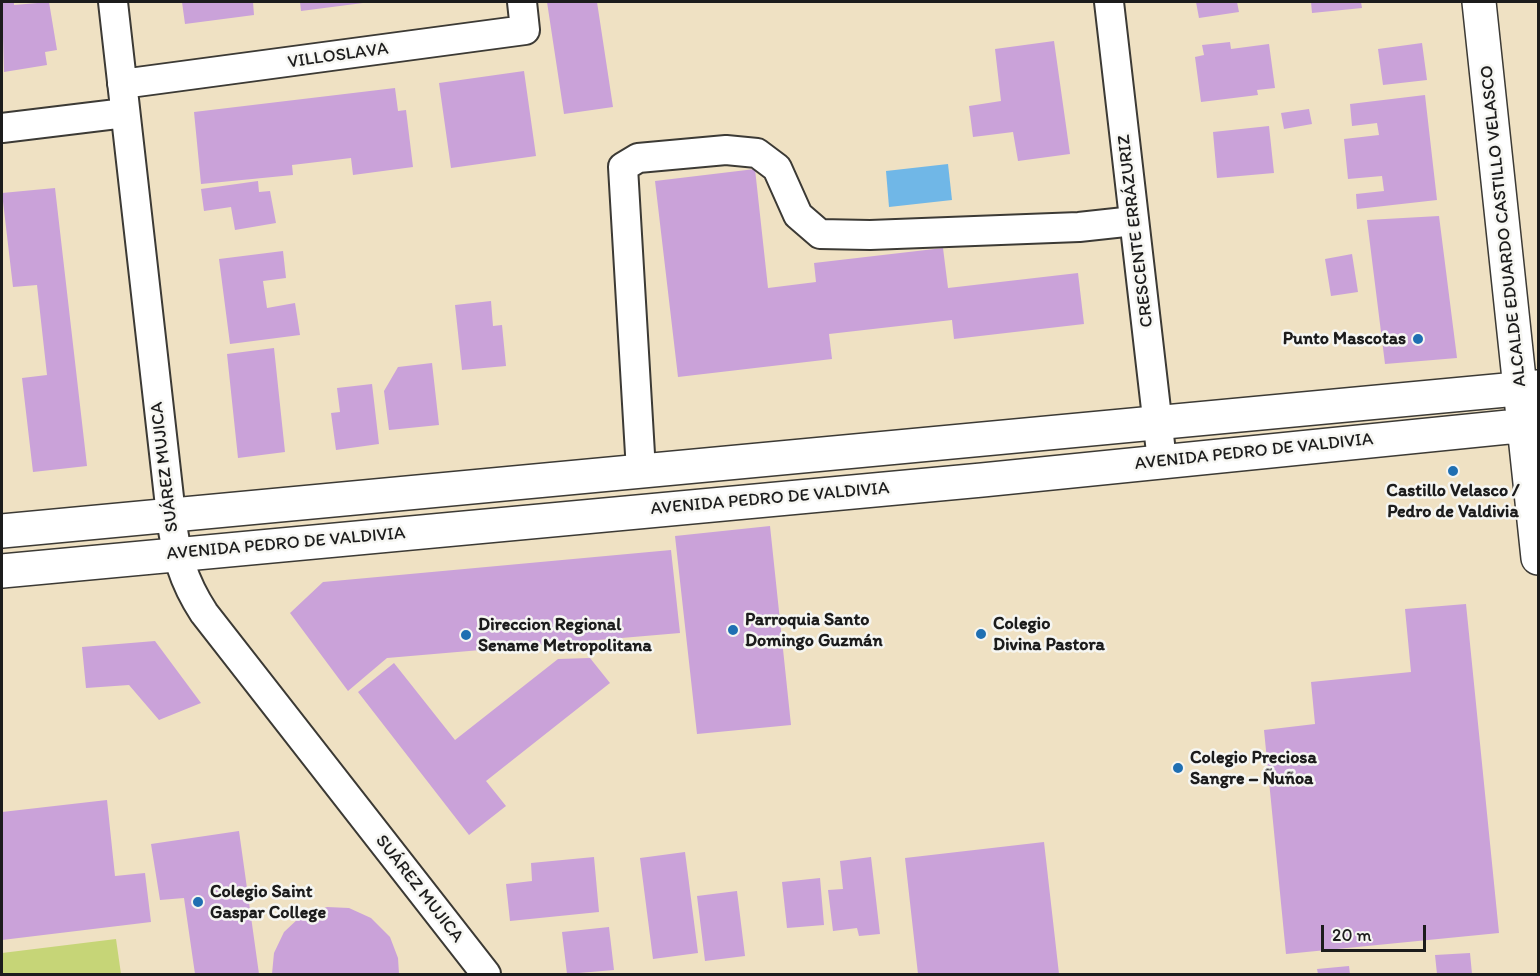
<!DOCTYPE html>
<html>
<head>
<meta charset="utf-8">
<style>
	body { margin:0 }
	#map { position:relative; width:1540px; height:976px; overflow:hidden; background:#efe1c3; font-family:Itim,sans-serif }
	canvas { display:block }
	.frame { position:absolute; inset:0; border:3px solid #1c1c1c; pointer-events:none }
	.scale { position:absolute; left:1321px; top:925px; width:105px; height:27px; box-sizing:border-box; border:3px solid #1c1c1c; border-top:0; padding-left:8px; font-size:18px; line-height:21px; white-space:nowrap; color:#1c1c1c; -webkit-text-stroke:4px #f6f6f2; paint-order:stroke }
</style>
</head>
<body>
<div id="map">
<canvas width="1540" height="976"></canvas>
<div class="frame"></div>
<div class="scale">20 m</div>
</div>
<script>
const ctx = document.querySelector('canvas').getContext('2d');
ctx.lineJoin = 'round';
function fill(path, color) { ctx.fillStyle = color; ctx.fill(path, 'evenodd'); }
function stroke(path, color, width, dash) { ctx.strokeStyle = color; ctx.lineWidth = width; ctx.lineCap = dash ? 'butt' : 'round'; ctx.setLineDash(dash || []); ctx.stroke(path); }
function write(font, color, halo, rows, align = 'center') {
  ctx.font = font + ' Itim,sans-serif'; ctx.lineWidth = 5; ctx.setLineDash([]); ctx.textBaseline = 'middle'; ctx.strokeStyle = halo; ctx.fillStyle = color; for (const [text, x, y, turn = 0] of rows) {
    ctx.save(); ctx.translate(x, y); ctx.rotate((+turn || 0) * Math.PI / 180); ctx.textAlign = isNaN(turn) ? turn : align; if (halo) ctx.strokeText(text, 0, 0); ctx.fillText(text, 0, 0); ctx.restore();
  }
}
fill(new Path2D(`
	M 116,939 L 121,974 L 2,974 L 2,953 Z`), '#c6d577');
fill(new Path2D(`
	M 948,164 L 952,200 L 889,207 L 886,171 Z`), '#70b7e7');
fill(new Path2D(`
	M 2,2 L 14,2 L 14,5 L 49,2 L 57,50 L 45,52 L 47,65 L 4,72 Z
	M 182,2 L 253,2 L 254,15 L 185,24 Z
	M 300,2 L 363,2 L 363,3 L 301,11 Z
	M 547,2 L 597,2 L 613,107 L 564,114 Z
	M 1196,2 L 1237,2 L 1239,12 L 1199,18 Z
	M 1311,2 L 1361,2 L 1362,8 L 1312,13 Z
	M 1054,41 L 1070,154 L 1018,161 L 1013,132 L 973,137 L 969,106 L 1001,101 L 995,49 Z
	M 1230,42 L 1231,49 L 1269,44 L 1275,88 L 1257,90 L 1258,95 L 1201,102 L 1195,57 L 1204,55 L 1202,45 Z
	M 1422,43 L 1427,80 L 1383,85 L 1378,49 Z
	M 524,71 L 536,156 L 451,168 L 439,83 Z
	M 395,88 L 398,111 L 406,110 L 413,167 L 353,175 L 351,158 L 292,165 L 293,175 L 201,184 L 194,112 Z
	M 1425,95 L 1437,200 L 1357,209 L 1356,194 L 1384,191 L 1382,176 L 1348,179 L 1344,139 L 1379,135 L 1377,123 L 1352,126 L 1350,104 Z
	M 1309,109 L 1312,124 L 1284,129 L 1281,113 Z
	M 1269,126 L 1274,173 L 1217,178 L 1213,132 Z
	M 755,169 L 768,288 L 816,282 L 814,263 L 943,248 L 948,288 L 1078,273 L 1084,324 L 954,339 L 952,320 L 829,334 L 832,359 L 678,377 L 655,181 Z
	M 258,181 L 259,192 L 270,191 L 276,223 L 235,230 L 231,207 L 204,211 L 201,189 Z
	M 55,188 L 87,466 L 33,472 L 22,378 L 47,375 L 37,285 L 13,287 L 2,193 Z
	M 1439,216 L 1457,358 L 1385,364 L 1367,220 Z
	M 283,251 L 286,278 L 263,281 L 267,308 L 295,303 L 300,335 L 230,344 L 219,259 Z
	M 1352,254 L 1358,292 L 1331,296 L 1325,259 Z
	M 491,301 L 493,326 L 502,325 L 506,366 L 462,370 L 455,305 Z
	M 274,348 L 285,452 L 238,458 L 227,354 Z
	M 432,363 L 439,425 L 389,430 L 384,391 L 398,367 Z
	M 372,384 L 379,444 L 336,450 L 331,413 L 340,412 L 337,388 Z
	M 770,526 L 791,725 L 697,734 L 675,536 Z
	M 671,550 L 680,633 L 387,658 L 348,691 L 290,613 L 323,582 Z
	M 1466,604 L 1499,933 L 1286,954 L 1264,730 L 1315,724 L 1311,682 L 1411,672 L 1405,609 Z
	M 155,641 L 201,703 L 159,720 L 129,685 L 86,688 L 82,647 Z
	M 590,658 L 610,683 L 486,781 L 506,806 L 469,835 L 358,692 L 394,663 L 455,740 L 558,659 Z
	M 107,800 L 115,876 L 145,873 L 151,922 L 2,940 L 2,812 Z
	M 239,831 L 259,974 L 195,974 L 184,898 L 160,900 L 151,844 Z
	M 1044,842 L 1059,974 L 918,974 L 905,858 Z
	M 685,852 L 698,953 L 653,959 L 640,858 Z
	M 594,857 L 599,912 L 510,921 L 506,884 L 532,881 L 531,863 Z
	M 871,857 L 880,934 L 859,936 L 857,928 L 833,931 L 828,890 L 843,889 L 840,861 Z
	M 820,878 L 824,925 L 787,928 L 782,882 Z
	M 737,891 L 745,956 L 705,961 L 697,896 Z
	M 327,907 L 349,908 L 371,918 L 390,937 L 398,958 L 399,974 L 272,974 L 274,953 L 284,932 L 300,917 Z
	M 609,927 L 614,970 L 567,974 L 562,932 Z
	M 1470,953 L 1472,974 L 1437,974 L 1435,955 Z
	M 1349,966 L 1350,974 L 1318,974 L 1317,969 Z`), '#caa2d9');
const minor = new Path2D(`
	M 113,2 L 171,515 C 175,552 183,581 204,613 L 486,974
	M 1109,2 L 1162,461
	M 122,84 L 525,30 L 522,2
	M 2,128 L 125,113
	M 641,471 L 623,167 L 638,158 L 726,150 L 757,153 L 777,168 L 798,215 L 820,234 L 870,235 L 1079,227 L 1134,221`);
const secondary = new Path2D(`
	M 1479,2 L 1538,558
	M 2,531 L 1538,387
	M 2,571 L 982,480 L 1538,424`);
stroke(minor, '#3c3a35', 32);
stroke(secondary, '#3c3a35', 36);
stroke(minor, '#fff', 28);
stroke(secondary, '#fff', 33);
for (const [x, y, r, color] of [
	[1418,339,6,"#1f6fb2"],
	[1453,471,6,"#1f6fb2"],
	[733,630,6,"#1f6fb2"],
	[981,634,6,"#1f6fb2"],
	[466,635,6,"#1f6fb2"],
	[1178,768,6,"#1f6fb2"],
	[198,902,6,"#1f6fb2"]
]) { const dot = new Path2D(); dot.arc(x, y, r, 0, 2 * Math.PI); ctx.fillStyle = color; ctx.fill(dot); stroke(dot, '#f6f6f2', 2); }
write('18px', '#1c1c1c', '#f6f6f2', [
	["VILLOSLAVA",338,56,-8],
	["ALCALDE EDUARDO CASTILLO VELASCO",1504,226,-96],
	["CRESCENTE ERRÁZURIZ",1136,231,-97],
	["AVENIDA PEDRO DE VALDIVIA",1254,452,-6],
	["SUÁREZ MUJICA",165,467,-97],
	["AVENIDA PEDRO DE VALDIVIA",770,499,-5],
	["AVENIDA PEDRO DE VALDIVIA",286,544,-5],
	["SUÁREZ MUJICA",419,889,52]
]);
write('bold 18px', '#1c1c1c', '#f6f6f2', [
	["Punto Mascotas",1406,339,"right"],
	["Castillo Velasco /",1453,491,"center"],
	["Pedro de Valdivia",1453,512,"center"],
	["Parroquia Santo",745,620],
	["Domingo Guzmán",745,641],
	["Colegio",993,624],
	["Divina Pastora",993,645],
	["Direccion Regional",478,625],
	["Sename Metropolitana",478,646],
	["Colegio Preciosa",1190,758],
	["Sangre – Ñuñoa",1190,779],
	["Colegio Saint",210,892],
	["Gaspar College",210,913]
], 'left');
</script>
</body>
</html>
